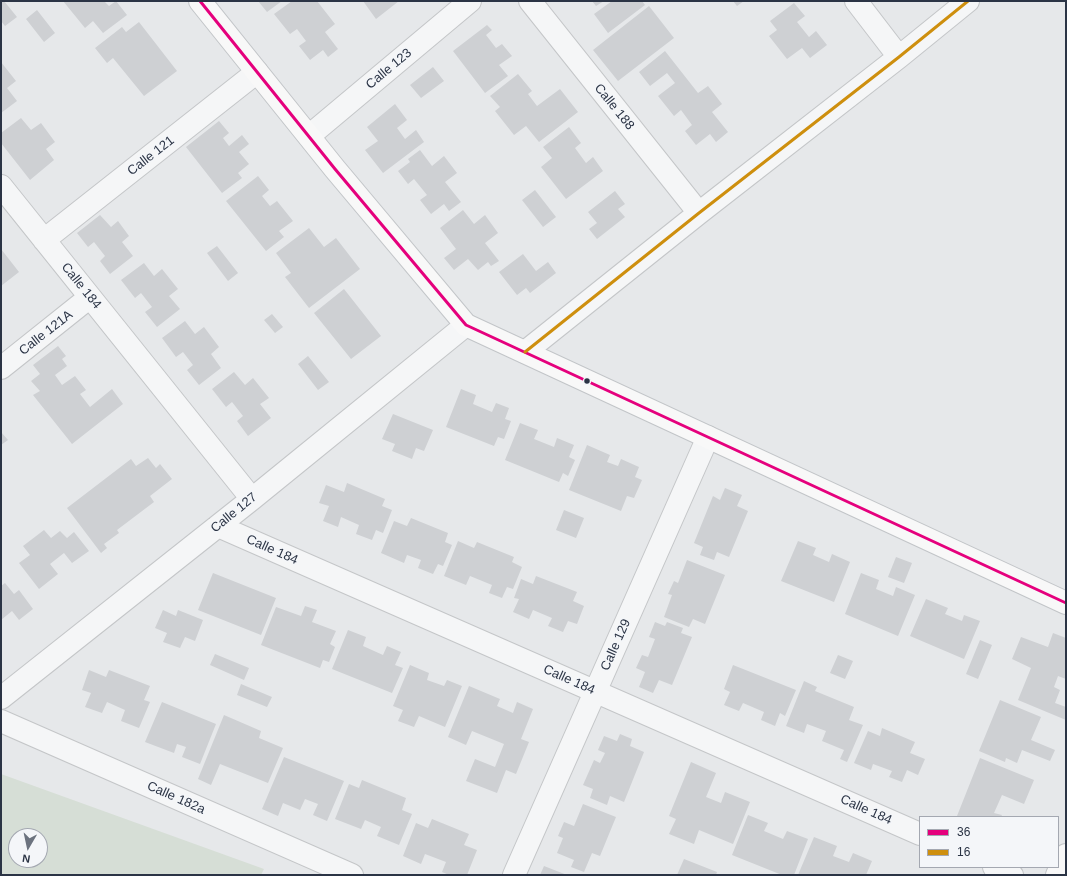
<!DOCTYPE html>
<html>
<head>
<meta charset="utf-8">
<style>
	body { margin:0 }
	#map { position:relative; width:1067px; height:876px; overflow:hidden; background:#e6e8ea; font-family:Arial,sans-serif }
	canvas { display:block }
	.frame { position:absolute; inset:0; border:2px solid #2b3445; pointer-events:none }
	.legend { position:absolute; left:919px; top:816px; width:140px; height:52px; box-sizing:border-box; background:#f4f6f9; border:1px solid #a4a8b1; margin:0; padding:5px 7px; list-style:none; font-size:12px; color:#2b3445 }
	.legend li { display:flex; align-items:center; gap:8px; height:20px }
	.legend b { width:20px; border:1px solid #a4a8b1 }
	.north { position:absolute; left:8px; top:828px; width:40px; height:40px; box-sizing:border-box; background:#f4f6f9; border:1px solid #a4a8b1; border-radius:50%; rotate:189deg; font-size:11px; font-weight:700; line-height:16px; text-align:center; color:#2b3445 }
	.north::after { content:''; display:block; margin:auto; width:14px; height:18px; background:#6c737f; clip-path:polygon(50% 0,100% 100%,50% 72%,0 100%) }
</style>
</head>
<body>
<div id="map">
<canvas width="1067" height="876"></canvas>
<div class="frame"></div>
<ul class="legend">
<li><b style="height:5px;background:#e5007d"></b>36</li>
<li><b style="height:5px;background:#ce8f0e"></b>16</li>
</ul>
<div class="north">N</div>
</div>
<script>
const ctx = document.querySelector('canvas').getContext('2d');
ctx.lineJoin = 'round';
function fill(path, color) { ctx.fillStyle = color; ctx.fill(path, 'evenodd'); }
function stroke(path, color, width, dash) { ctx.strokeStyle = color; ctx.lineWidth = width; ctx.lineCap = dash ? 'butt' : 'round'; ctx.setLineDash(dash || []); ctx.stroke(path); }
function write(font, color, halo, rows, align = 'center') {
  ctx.font = font + ' Arial,sans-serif'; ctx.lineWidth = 3; ctx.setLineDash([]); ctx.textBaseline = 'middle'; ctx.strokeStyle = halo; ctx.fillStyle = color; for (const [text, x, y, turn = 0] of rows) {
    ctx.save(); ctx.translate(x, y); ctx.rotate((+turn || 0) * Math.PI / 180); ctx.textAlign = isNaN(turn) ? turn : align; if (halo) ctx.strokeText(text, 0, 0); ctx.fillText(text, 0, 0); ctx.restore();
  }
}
fill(new Path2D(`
	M 1,774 L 264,869 L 261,875 L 1,875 ZM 16,836 L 40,836 L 40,860 L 16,860 Z`), '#d6ded6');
fill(new Path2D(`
	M 1,1 L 4,1 L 17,17 L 5,26 L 1,21 Z
	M 63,1 L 104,1 L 109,6 L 116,1 L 127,15 L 103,33 L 93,21 L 85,28 Z
	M 258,1 L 282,1 L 267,12 Z
	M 292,1 L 317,1 L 335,24 L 325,32 L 338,49 L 328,57 L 323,50 L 310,60 L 299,46 L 306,41 L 297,29 L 290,34 L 274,14 Z
	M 363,1 L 399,1 L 376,19 Z
	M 592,1 L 604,1 L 596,6 Z
	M 612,1 L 642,1 L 645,5 L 608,33 L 594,14 Z
	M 733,1 L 744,1 L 737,6 Z
	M 794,3 L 805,16 L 797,22 L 809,37 L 816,31 L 827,45 L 810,58 L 802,48 L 787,59 L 769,36 L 777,30 L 770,21 Z
	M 649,6 L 674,38 L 618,81 L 593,50 Z
	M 37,10 L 55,33 L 44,42 L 26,19 Z
	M 139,22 L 177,71 L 144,96 L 113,58 L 107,63 L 95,48 L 122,27 L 126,32 Z
	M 487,25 L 492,30 L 486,35 L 496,48 L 502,44 L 512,56 L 499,65 L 508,76 L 485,93 L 453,51 Z
	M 665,51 L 698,93 L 708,86 L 722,104 L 712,112 L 728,132 L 716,142 L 710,134 L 696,145 L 685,131 L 692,125 L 681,110 L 674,116 L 658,96 L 675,83 L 667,73 L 650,86 L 639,72 Z
	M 1,62 L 16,81 L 7,88 L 17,101 L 1,113 Z
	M 433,67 L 444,81 L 421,98 L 410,85 Z
	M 518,74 L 532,91 L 528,94 L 537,106 L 560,89 L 578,112 L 539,142 L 526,126 L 514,135 L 495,111 L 500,107 L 490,96 Z
	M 395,104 L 407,120 L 397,128 L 405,139 L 416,130 L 424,142 L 383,173 L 365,150 L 378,141 L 367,127 Z
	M 21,118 L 31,130 L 41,123 L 55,142 L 46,149 L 54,160 L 30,180 L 1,143 L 1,133 Z
	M 219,121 L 229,133 L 223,138 L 229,146 L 242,135 L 249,144 L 239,152 L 249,164 L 238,173 L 242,178 L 222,193 L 186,147 Z
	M 569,127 L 581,143 L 575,148 L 586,163 L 593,157 L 603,171 L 566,199 L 541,167 L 552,158 L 543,147 Z
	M 420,150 L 432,166 L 444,156 L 457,173 L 445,182 L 461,202 L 449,211 L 444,204 L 431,214 L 420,200 L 427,195 L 414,179 L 408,184 L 398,171 L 410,162 L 408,159 Z
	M 258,176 L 269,190 L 262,196 L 270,206 L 277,201 L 293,221 L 279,231 L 284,237 L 266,251 L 226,201 Z
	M 535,190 L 556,217 L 543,227 L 522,200 Z
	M 615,191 L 625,204 L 618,209 L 625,217 L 597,239 L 589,229 L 597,223 L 588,212 Z
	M 463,210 L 474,224 L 485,215 L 498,233 L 485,243 L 499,261 L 491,266 L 488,262 L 478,270 L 468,259 L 454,270 L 444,258 L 456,249 L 440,228 Z
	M 100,215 L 111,227 L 118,221 L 129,236 L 122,242 L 133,256 L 110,274 L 100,261 L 105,256 L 94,242 L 88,247 L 77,233 Z
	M 309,228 L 324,247 L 336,238 L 360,269 L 309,308 L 285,277 L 291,273 L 276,253 Z
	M 217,246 L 238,273 L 228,281 L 207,253 Z
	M 1,249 L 19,272 L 1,286 Z
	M 523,254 L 536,271 L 548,262 L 556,273 L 530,293 L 526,288 L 517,295 L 499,272 Z
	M 144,263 L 154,276 L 162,269 L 178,289 L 169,296 L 180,309 L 157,327 L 145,312 L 152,307 L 141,293 L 135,298 L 121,280 Z
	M 344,289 L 381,336 L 351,359 L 314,313 Z
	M 272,314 L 283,327 L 275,333 L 264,320 Z
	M 185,321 L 195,334 L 204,327 L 219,347 L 211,354 L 221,368 L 199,385 L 187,370 L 193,365 L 183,352 L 176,357 L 162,338 Z
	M 58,346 L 66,356 L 62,359 L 67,366 L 55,375 L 62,385 L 75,376 L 86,390 L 80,394 L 90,407 L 112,389 L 123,404 L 72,444 L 33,395 L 40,391 L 31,381 L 40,374 L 33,365 Z
	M 308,356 L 329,382 L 318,390 L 298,364 Z
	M 234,372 L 245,385 L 253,378 L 269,398 L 260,404 L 271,418 L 248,436 L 237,421 L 243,416 L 232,402 L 226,407 L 212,389 Z
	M 461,389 L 476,395 L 473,404 L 492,412 L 496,403 L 509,408 L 505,419 L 511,421 L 504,439 L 498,437 L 494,446 L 446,427 Z
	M 393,414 L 433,430 L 424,451 L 416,448 L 412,459 L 392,451 L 395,444 L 382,439 Z
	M 520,423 L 538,430 L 534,439 L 554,447 L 557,438 L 574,445 L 569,457 L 575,460 L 568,476 L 563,473 L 559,482 L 505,460 Z
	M 1,432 L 8,440 L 1,445 Z
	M 587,445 L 610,455 L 607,462 L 618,466 L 621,459 L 639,467 L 635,477 L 642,480 L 634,498 L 627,496 L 621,511 L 569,490 Z
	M 148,458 L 156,468 L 160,464 L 172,479 L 150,496 L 154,502 L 117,530 L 119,533 L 104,544 L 107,548 L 101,553 L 67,508 L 131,459 L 136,466 Z
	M 347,483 L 385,499 L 382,506 L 392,510 L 383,533 L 376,530 L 372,540 L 356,534 L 359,525 L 341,517 L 338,527 L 323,521 L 329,506 L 319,503 L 326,485 L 344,492 Z
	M 725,488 L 742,495 L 737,506 L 748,511 L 729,557 L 717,552 L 714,560 L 700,555 L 703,547 L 694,543 L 713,496 L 720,500 Z
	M 564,510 L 584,518 L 576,538 L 556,530 Z
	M 411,518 L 448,533 L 445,542 L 452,545 L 443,566 L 438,564 L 433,574 L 418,568 L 421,560 L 407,555 L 404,563 L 381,553 L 394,521 L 407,526 Z
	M 44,530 L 51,538 L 60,531 L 67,538 L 74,532 L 89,551 L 72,563 L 64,553 L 50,564 L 58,574 L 39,589 L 19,563 L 30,555 L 23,546 Z
	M 458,541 L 474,548 L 477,542 L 514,557 L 512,562 L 522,567 L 513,589 L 507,587 L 502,598 L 489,593 L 492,585 L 470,576 L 466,585 L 444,576 Z
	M 798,541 L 816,548 L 813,555 L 829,562 L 832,554 L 850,562 L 834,602 L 781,581 Z
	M 896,557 L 912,563 L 904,583 L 888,577 Z
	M 687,560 L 725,575 L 705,624 L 693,619 L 689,627 L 664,617 L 672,595 L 668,594 L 674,581 L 678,583 Z
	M 213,573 L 276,598 L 261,635 L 198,610 Z
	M 861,573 L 879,580 L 876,589 L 893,596 L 896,587 L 915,595 L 898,636 L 845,614 Z
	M 536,576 L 577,592 L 573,601 L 584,606 L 577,624 L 568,621 L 563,632 L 548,626 L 552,618 L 533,610 L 529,619 L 513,612 L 519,599 L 514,598 L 521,579 L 533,584 Z
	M 5,583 L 14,594 L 19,590 L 33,609 L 19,620 L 12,611 L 1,620 L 1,586 Z
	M 926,599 L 948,608 L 945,614 L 962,621 L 964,615 L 980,621 L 964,659 L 910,636 Z
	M 305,606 L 317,610 L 312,622 L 336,631 L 330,644 L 335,647 L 329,662 L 323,660 L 320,668 L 261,645 L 276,607 L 301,616 Z
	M 163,610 L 176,616 L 178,610 L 203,620 L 195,641 L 185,637 L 180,648 L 163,642 L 167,633 L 155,628 Z
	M 655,622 L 665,626 L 667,622 L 683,628 L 681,633 L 692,637 L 672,685 L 659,680 L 653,693 L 639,687 L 645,672 L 636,668 L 642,655 L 648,657 L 655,639 L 649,637 Z
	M 348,630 L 366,637 L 363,646 L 383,655 L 387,646 L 401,652 L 395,665 L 403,668 L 392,693 L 332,669 Z
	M 1053,633 L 1066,638 L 1066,679 L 1058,676 L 1054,687 L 1060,690 L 1055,703 L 1066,707 L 1066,720 L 1018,700 L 1031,668 L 1012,659 L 1021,637 L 1048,647 Z
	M 980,640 L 992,645 L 978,679 L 966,674 Z
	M 215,654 L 249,668 L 244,680 L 210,665 Z
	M 838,655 L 853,661 L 845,679 L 830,673 Z
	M 410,665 L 429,673 L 427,680 L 444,686 L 447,680 L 462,686 L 445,727 L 419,716 L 414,727 L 398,721 L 403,710 L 393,706 Z
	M 733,665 L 796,690 L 785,716 L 780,713 L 775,726 L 761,720 L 764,712 L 743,703 L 739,711 L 724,705 L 730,692 L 724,689 Z
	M 89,670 L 106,677 L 109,670 L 150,686 L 144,700 L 150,702 L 139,728 L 121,721 L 125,710 L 107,702 L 102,713 L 85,707 L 91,693 L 82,690 Z
	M 804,681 L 817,687 L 815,691 L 854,707 L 849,720 L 863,725 L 847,762 L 840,759 L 844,750 L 822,741 L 826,731 L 807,724 L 804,733 L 786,726 Z
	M 241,684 L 272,697 L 267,707 L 237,695 Z
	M 469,686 L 500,699 L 497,706 L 513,713 L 517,702 L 533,709 L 521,739 L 529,742 L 516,774 L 506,770 L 497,793 L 466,781 L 475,759 L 495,767 L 504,744 L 472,731 L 466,745 L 448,737 Z
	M 1000,700 L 1041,717 L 1031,740 L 1055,750 L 1050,761 L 1022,750 L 1017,763 L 1006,758 L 1005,762 L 979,751 Z
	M 162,702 L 216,724 L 200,764 L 182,757 L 186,747 L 177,744 L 174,753 L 145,742 Z
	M 224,715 L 261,731 L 259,738 L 283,748 L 268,783 L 220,764 L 211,785 L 198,779 Z
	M 882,728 L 915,742 L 910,753 L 925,759 L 918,775 L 907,770 L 902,782 L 889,777 L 892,771 L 873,764 L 871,770 L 854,763 L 868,731 L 880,736 Z
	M 620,734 L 632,739 L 630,746 L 644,752 L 624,802 L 610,796 L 607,805 L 590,798 L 593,789 L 583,785 L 594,760 L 600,763 L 605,753 L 598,750 L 604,736 L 617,741 Z
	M 284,757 L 344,781 L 327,821 L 313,815 L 318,804 L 305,799 L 300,810 L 283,803 L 278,816 L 262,809 Z
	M 980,758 L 1034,780 L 1024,804 L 1002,795 L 994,813 L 1002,815 L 1001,817 L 957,816 Z
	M 691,762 L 716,773 L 706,797 L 721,803 L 725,792 L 750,802 L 733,844 L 699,830 L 694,844 L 669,834 L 676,819 L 669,816 Z
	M 362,780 L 406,798 L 402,810 L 412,814 L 399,845 L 377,836 L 381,827 L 365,820 L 361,829 L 335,819 L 349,784 L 359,788 Z
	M 583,804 L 616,817 L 600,856 L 592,853 L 584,872 L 571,867 L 574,860 L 557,853 L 563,838 L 558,836 L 564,822 L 574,826 Z
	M 748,815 L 768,823 L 764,831 L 783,839 L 787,831 L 808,839 L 794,875 L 782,875 L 732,855 Z
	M 432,819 L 469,834 L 464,845 L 477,850 L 467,875 L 449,875 L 442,872 L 446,862 L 425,854 L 421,864 L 403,856 L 416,823 L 428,828 Z
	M 814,837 L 837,846 L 833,856 L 849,862 L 853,853 L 872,861 L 866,875 L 798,875 Z
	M 684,859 L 717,872 L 716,875 L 677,875 Z
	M 544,866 L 567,875 L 540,875 Z`), '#ced0d3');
const minor = new Path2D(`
	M 530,1 L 699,213
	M 856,1 L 899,57
	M 309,136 L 470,1
	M 1,186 L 252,499
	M 44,240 L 257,72
	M 525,352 L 699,213 L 899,57 L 968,1
	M 1,368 L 90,297
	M 218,526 L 920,834
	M 1,698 L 252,499 L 466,325
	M 1,721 L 352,875
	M 994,867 L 1012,875
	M 514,875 L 708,437`);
const major = new Path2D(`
	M 200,1 L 335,169 L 466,325 L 1066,603
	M 1057,875 L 1066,855`);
stroke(minor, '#c4c6c8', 24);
stroke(major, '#c2c5c8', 24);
stroke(minor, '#f5f6f7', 22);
stroke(major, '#f8f8f8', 22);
stroke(new Path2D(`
	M 200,1 L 335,169 L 466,325 L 1066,603`), '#e5007d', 3);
stroke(new Path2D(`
	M 525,352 L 699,213 L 899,57 L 968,1`), '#ce8f0e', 3);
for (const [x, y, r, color] of [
	[587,381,3.5,"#2b3445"]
]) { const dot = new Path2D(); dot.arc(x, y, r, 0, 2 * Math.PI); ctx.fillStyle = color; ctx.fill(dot); stroke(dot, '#f4f6f9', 1.5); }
write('13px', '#2b3445', '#f4f6f9', [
	["Calle 123",389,69,-40],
	["Calle 188",614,107,51],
	["Calle 121",151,156,-38],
	["Calle 184",81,286,51],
	["Calle 121A",46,333,-38],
	["Calle 127",234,513,-39],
	["Calle 184",272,550,24],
	["Calle 129",616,645,-66],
	["Calle 184",569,680,24],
	["Calle 182a",176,798,24],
	["Calle 184",866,810,24]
]);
</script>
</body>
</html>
